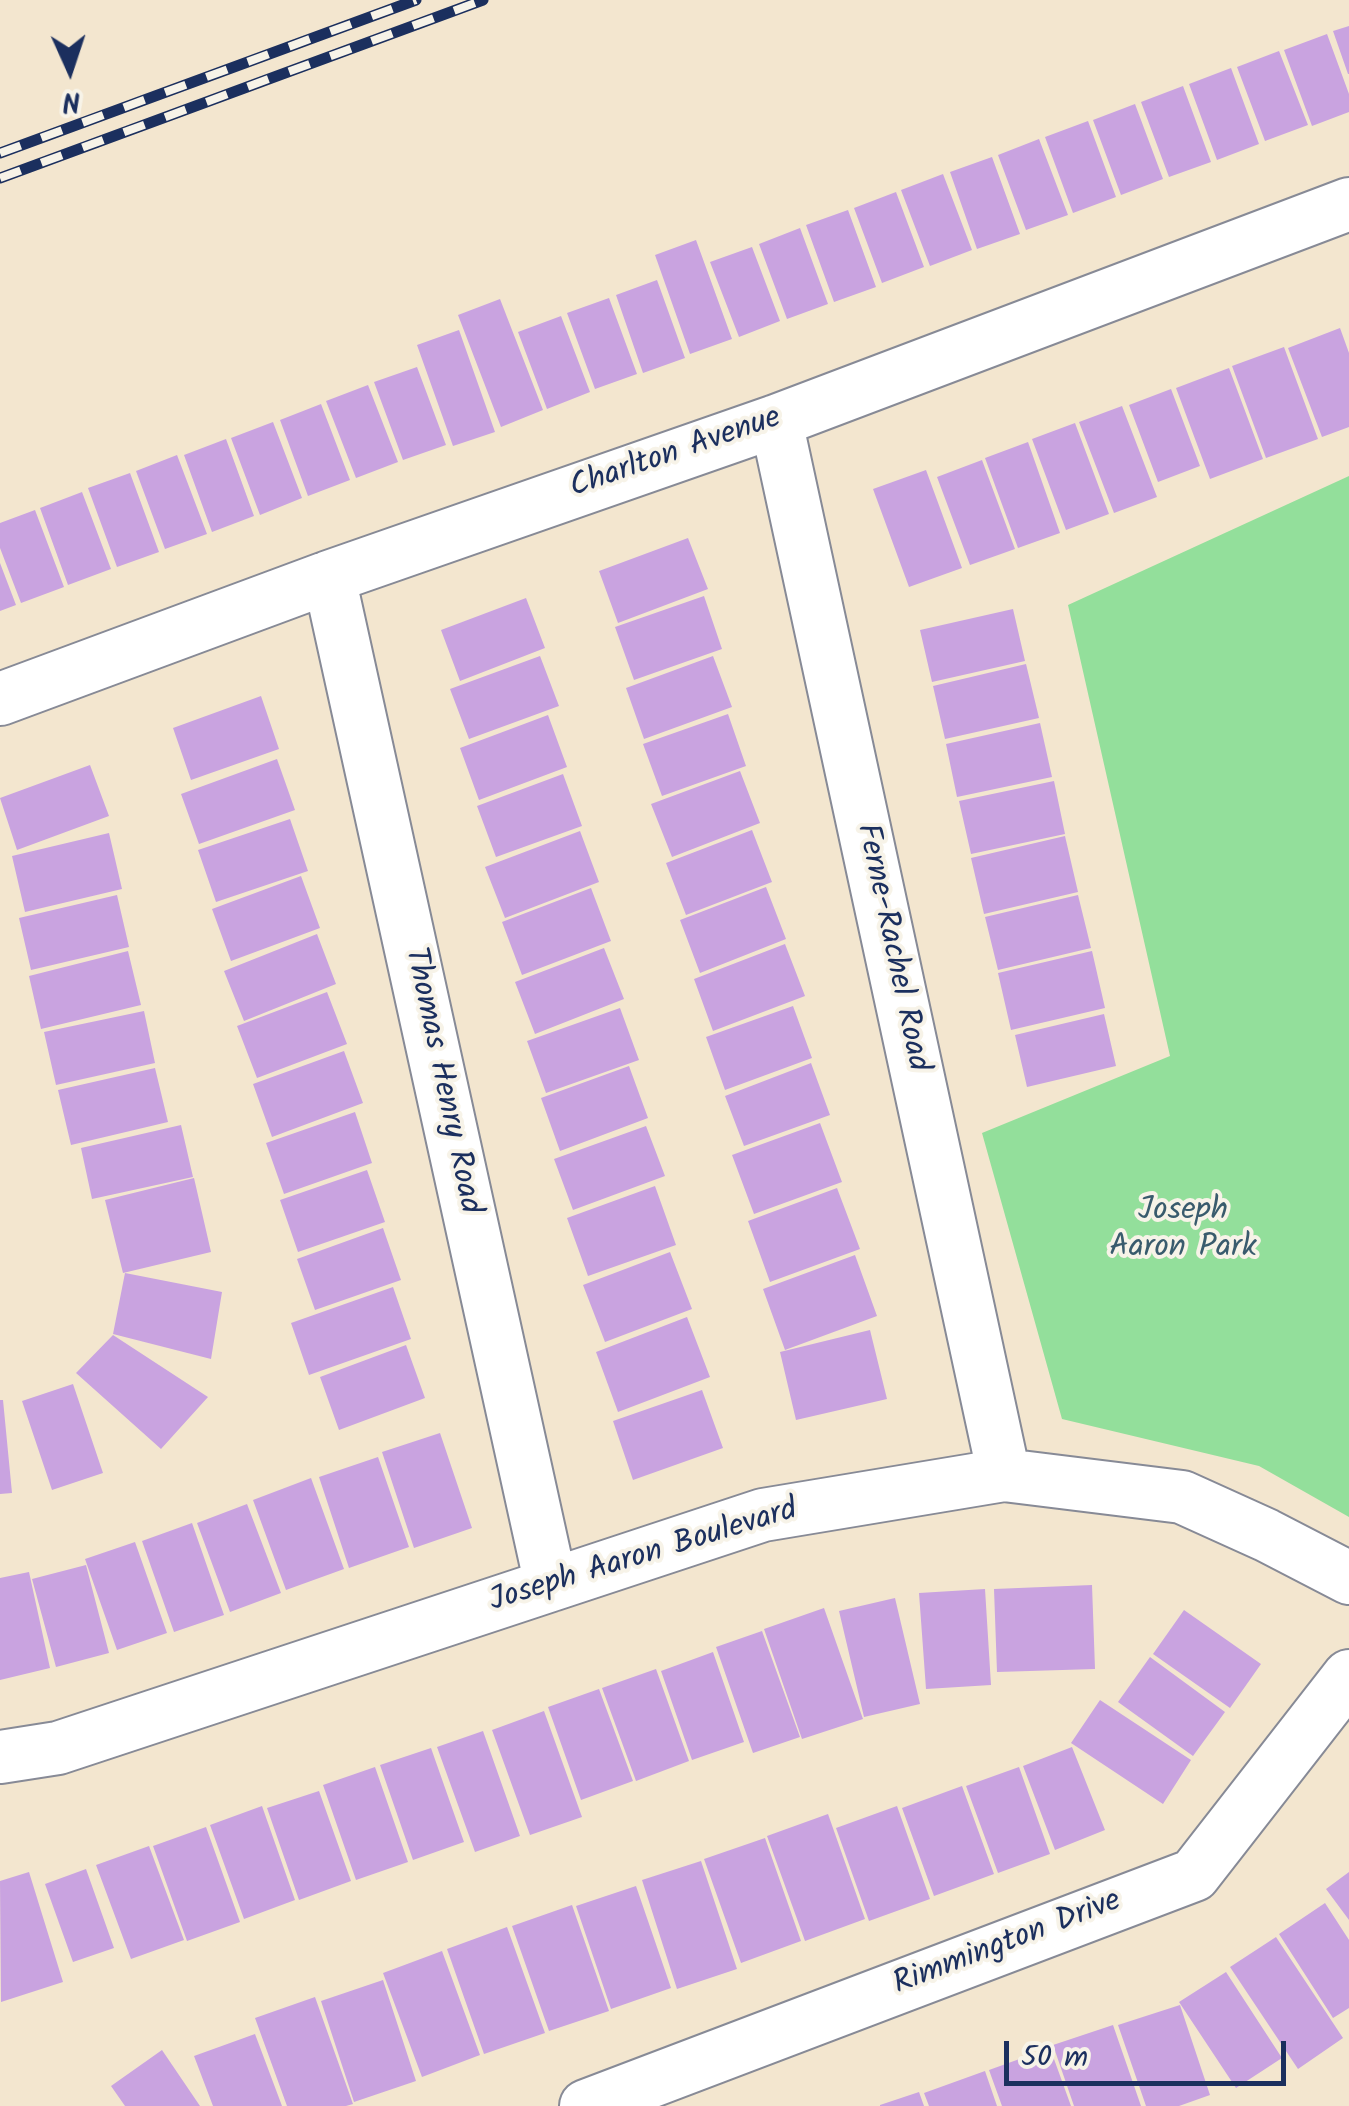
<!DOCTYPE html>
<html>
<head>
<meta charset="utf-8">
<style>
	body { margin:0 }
	#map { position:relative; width:1349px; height:2106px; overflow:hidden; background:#f3e6cf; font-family:Kalam,sans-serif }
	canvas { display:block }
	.north { position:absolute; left:20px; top:20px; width:100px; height:100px; -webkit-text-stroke:8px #f7f3e8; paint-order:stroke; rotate:177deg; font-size:28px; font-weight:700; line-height:40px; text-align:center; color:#1b2f5e }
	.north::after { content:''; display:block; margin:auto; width:35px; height:45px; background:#1b2f5e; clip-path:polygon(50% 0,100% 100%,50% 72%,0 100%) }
	.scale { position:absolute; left:1004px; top:2041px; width:282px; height:45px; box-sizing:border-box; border:5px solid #1b2f5e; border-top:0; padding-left:12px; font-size:30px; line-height:35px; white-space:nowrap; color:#1b2f5e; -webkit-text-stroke:8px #f7f3e8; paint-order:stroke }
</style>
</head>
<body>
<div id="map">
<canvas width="1349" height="2106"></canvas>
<div class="north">N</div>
<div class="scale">50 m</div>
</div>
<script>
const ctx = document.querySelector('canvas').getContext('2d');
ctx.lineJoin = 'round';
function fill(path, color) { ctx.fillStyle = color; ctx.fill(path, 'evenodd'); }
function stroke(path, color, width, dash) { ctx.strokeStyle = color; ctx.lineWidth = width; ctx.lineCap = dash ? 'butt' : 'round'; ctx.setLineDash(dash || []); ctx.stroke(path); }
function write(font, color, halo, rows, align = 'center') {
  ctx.font = font + ' Kalam,sans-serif'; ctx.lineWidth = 8; ctx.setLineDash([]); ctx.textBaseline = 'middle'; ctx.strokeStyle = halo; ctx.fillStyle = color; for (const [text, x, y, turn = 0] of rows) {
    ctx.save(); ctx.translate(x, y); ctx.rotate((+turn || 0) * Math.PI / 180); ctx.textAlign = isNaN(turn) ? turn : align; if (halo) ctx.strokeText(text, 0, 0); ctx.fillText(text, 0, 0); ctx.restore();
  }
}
fill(new Path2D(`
	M 1349,476 L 1349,1517 L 1259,1466 L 1062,1419 L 982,1133 L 1170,1056 L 1068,605 Z`), '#93df9b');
fill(new Path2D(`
	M 1349,26 L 1349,74 L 1348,74 L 1333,31 Z
	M 1327,34 L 1349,94 L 1349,112 L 1312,126 L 1284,50 Z
	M 1279,51 L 1308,125 L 1265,141 L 1237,67 Z
	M 1231,68 L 1259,144 L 1217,160 L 1189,84 Z
	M 1183,86 L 1211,162 L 1169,177 L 1141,102 Z
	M 1135,104 L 1163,179 L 1121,195 L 1093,120 Z
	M 1088,121 L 1116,197 L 1073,213 L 1045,137 Z
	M 1039,139 L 1068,215 L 1026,230 L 998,155 Z
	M 992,157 L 1020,234 L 977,249 L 950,172 Z
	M 943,174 L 972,250 L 930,266 L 901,190 Z
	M 896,192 L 924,267 L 882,283 L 854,208 Z
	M 848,210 L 876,287 L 834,302 L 806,225 Z
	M 800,228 L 828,304 L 787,319 L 759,244 Z
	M 696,240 L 732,339 L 690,354 L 655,255 Z
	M 752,247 L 780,321 L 739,337 L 710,262 Z
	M 657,280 L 685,358 L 643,373 L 616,295 Z
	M 609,298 L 637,374 L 595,389 L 567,313 Z
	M 500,299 L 543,410 L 501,427 L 458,315 Z
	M 561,316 L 590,392 L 547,409 L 518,332 Z
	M 1340,328 L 1349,353 L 1349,427 L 1322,437 L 1288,348 Z
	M 459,330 L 495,432 L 453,446 L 417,345 Z
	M 1284,347 L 1318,439 L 1266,458 L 1232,366 Z
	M 417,367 L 446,445 L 403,460 L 374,382 Z
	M 1229,368 L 1263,459 L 1210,479 L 1176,388 Z
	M 368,385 L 398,462 L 356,478 L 326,401 Z
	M 1171,389 L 1200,466 L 1158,482 L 1129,405 Z
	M 321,404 L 350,480 L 308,496 L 280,420 Z
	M 1122,406 L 1157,497 L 1114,513 L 1079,422 Z
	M 273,422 L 302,498 L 260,515 L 231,438 Z
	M 1075,423 L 1109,514 L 1066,530 L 1032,439 Z
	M 226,439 L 254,516 L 212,532 L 184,455 Z
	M 1028,442 L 1060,533 L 1018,548 L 985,458 Z
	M 177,455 L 207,534 L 165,549 L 136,471 Z
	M 982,460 L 1015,549 L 970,565 L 937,477 Z
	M 926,470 L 962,568 L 909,587 L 873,489 Z
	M 130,473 L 159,552 L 117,567 L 88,488 Z
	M 82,492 L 111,569 L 68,585 L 40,508 Z
	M 35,510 L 64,587 L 21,603 L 0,548 L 0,523 Z
	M 688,538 L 708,589 L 618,623 L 599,571 Z
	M 0,563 L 16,605 L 0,611 Z
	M 704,596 L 722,649 L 634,680 L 615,627 Z
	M 526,598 L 545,648 L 460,681 L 441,630 Z
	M 1013,609 L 1025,661 L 932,682 L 920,630 Z
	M 540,656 L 559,706 L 469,739 L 450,689 Z
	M 713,656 L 732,707 L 644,739 L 626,688 Z
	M 1026,664 L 1039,718 L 945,739 L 933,686 Z
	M 261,696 L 279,749 L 191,780 L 173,728 Z
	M 728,714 L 746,766 L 662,796 L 643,744 Z
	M 548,715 L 567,767 L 479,800 L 460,748 Z
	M 1040,723 L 1052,777 L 957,797 L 946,744 Z
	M 277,759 L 295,810 L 199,844 L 181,794 Z
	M 90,765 L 109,816 L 17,850 L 0,798 Z
	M 740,771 L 760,823 L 672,857 L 651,804 Z
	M 563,774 L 582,826 L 496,857 L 477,806 Z
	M 1054,781 L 1065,834 L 971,854 L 959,801 Z
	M 290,819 L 308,871 L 216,902 L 198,850 Z
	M 752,830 L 772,882 L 686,915 L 666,863 Z
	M 580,831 L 599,882 L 505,918 L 485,867 Z
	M 109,833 L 122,889 L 25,912 L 12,856 Z
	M 1065,836 L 1078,892 L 984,914 L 971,858 Z
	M 301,876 L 320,928 L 231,961 L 212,909 Z
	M 766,887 L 786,939 L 700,973 L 680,920 Z
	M 591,888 L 611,941 L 522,975 L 502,922 Z
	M 117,895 L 129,947 L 31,970 L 19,918 Z
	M 1078,895 L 1091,948 L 998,970 L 985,917 Z
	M 317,934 L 336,984 L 244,1021 L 224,971 Z
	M 785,944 L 805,996 L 713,1031 L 694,979 Z
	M 604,948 L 624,999 L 535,1034 L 515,982 Z
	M 128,951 L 141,1005 L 41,1029 L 29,976 Z
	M 1092,951 L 1105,1008 L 1011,1030 L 998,973 Z
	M 327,992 L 347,1044 L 257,1078 L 237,1026 Z
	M 793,1006 L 812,1058 L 725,1090 L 706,1037 Z
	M 620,1008 L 639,1060 L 546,1093 L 527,1041 Z
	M 144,1011 L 155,1063 L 56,1085 L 44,1032 Z
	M 1104,1014 L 1116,1066 L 1027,1087 L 1015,1035 Z
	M 344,1051 L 363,1103 L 272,1137 L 253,1084 Z
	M 811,1063 L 830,1115 L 744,1146 L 725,1096 Z
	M 629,1066 L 648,1118 L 560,1151 L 541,1098 Z
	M 155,1068 L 168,1122 L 71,1145 L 58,1090 Z
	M 355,1112 L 372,1163 L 284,1194 L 266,1143 Z
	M 820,1123 L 842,1182 L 754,1214 L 732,1155 Z
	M 181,1125 L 193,1177 L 92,1199 L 81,1148 Z
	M 646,1126 L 665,1176 L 573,1210 L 554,1159 Z
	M 367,1170 L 385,1222 L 298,1252 L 280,1200 Z
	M 194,1178 L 211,1252 L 123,1273 L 105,1200 Z
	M 655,1186 L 676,1245 L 588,1276 L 567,1218 Z
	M 837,1188 L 860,1249 L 770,1282 L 748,1221 Z
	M 383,1228 L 401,1280 L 315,1310 L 297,1259 Z
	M 670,1252 L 692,1309 L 605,1342 L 583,1285 Z
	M 855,1255 L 877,1316 L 785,1350 L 763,1289 Z
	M 125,1273 L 222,1292 L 211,1359 L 113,1334 Z
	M 393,1287 L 411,1339 L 309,1375 L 291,1323 Z
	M 687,1317 L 710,1377 L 618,1412 L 596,1352 Z
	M 870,1330 L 887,1399 L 796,1420 L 780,1352 Z
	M 113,1335 L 208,1397 L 161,1449 L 76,1373 Z
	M 406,1345 L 425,1398 L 339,1430 L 320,1377 Z
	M 73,1384 L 103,1473 L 52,1490 L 22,1401 Z
	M 702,1390 L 723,1448 L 633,1480 L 613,1421 Z
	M 0,1400 L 3,1400 L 12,1493 L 0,1494 Z
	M 440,1433 L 472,1528 L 414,1548 L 382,1452 Z
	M 378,1457 L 409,1547 L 349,1568 L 319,1477 Z
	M 311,1478 L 344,1569 L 286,1590 L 253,1500 Z
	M 247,1504 L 281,1593 L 230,1612 L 197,1523 Z
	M 192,1523 L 224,1615 L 174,1632 L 142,1541 Z
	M 135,1542 L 167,1633 L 117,1650 L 85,1559 Z
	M 86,1565 L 109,1653 L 56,1667 L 32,1579 Z
	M 29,1572 L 50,1668 L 0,1680 L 0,1578 Z
	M 1092,1585 L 1095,1669 L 997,1672 L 994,1589 Z
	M 985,1589 L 991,1685 L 926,1689 L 919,1593 Z
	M 895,1598 L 920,1704 L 864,1717 L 839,1611 Z
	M 824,1608 L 863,1719 L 802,1739 L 764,1629 Z
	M 1184,1610 L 1261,1664 L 1230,1708 L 1153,1654 Z
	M 762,1631 L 800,1737 L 753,1753 L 716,1647 Z
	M 713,1652 L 744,1742 L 692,1760 L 661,1671 Z
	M 1150,1657 L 1225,1712 L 1193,1756 L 1118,1702 Z
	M 656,1669 L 689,1761 L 636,1781 L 602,1688 Z
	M 599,1689 L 633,1781 L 581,1800 L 548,1707 Z
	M 1100,1700 L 1191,1760 L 1163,1804 L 1071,1743 Z
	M 544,1711 L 582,1817 L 530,1835 L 492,1730 Z
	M 483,1731 L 520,1836 L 475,1852 L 437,1747 Z
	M 1072,1747 L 1105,1830 L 1055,1850 L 1023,1766 Z
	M 431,1748 L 464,1842 L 413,1860 L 380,1765 Z
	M 375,1767 L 408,1862 L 356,1880 L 323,1785 Z
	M 1019,1767 L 1050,1854 L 998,1873 L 966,1786 Z
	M 962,1786 L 994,1874 L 934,1896 L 902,1808 Z
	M 319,1791 L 351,1881 L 299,1900 L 267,1808 Z
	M 262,1806 L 295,1900 L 244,1919 L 210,1825 Z
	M 897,1806 L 930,1899 L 869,1921 L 836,1828 Z
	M 828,1814 L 865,1919 L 805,1941 L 767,1836 Z
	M 206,1827 L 240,1922 L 187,1941 L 153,1846 Z
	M 765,1838 L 801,1941 L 741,1963 L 704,1859 Z
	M 149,1846 L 184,1940 L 131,1959 L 96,1865 Z
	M 701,1861 L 737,1969 L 677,1989 L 642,1880 Z
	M 86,1869 L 114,1948 L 73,1962 L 45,1884 Z
	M 29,1872 L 63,1982 L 1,2002 L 0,1881 Z
	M 1349,1872 L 1349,1920 L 1326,1889 Z
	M 636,1886 L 671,1988 L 611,2009 L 576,1906 Z
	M 1325,1903 L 1349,1940 L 1349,2008 L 1333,2018 L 1279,1934 Z
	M 572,1905 L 609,2011 L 549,2031 L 512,1926 Z
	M 507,1927 L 545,2033 L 484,2054 L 447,1949 Z
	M 1276,1937 L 1343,2038 L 1298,2069 L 1230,1967 Z
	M 442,1951 L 480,2055 L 422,2077 L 383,1973 Z
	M 1226,1972 L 1282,2058 L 1236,2088 L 1179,2002 Z
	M 383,1980 L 416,2081 L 354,2102 L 321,2001 Z
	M 315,1997 L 353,2104 L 346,2106 L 287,2106 L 255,2018 Z
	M 1180,2005 L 1210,2095 L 1179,2106 L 1146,2106 L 1118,2025 Z
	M 1113,2025 L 1141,2106 L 1074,2106 L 1053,2045 Z
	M 255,2034 L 282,2106 L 213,2106 L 194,2056 Z
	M 1050,2048 L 1071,2106 L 1002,2106 L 989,2070 Z
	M 162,2050 L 200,2106 L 125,2106 L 111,2086 Z
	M 985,2071 L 997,2106 L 929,2106 L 924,2093 Z
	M 919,2092 L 924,2106 L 880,2106 L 880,2105 Z`), '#c9a3e0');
const minor = new Path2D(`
	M 776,421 L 1004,1475
	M 329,577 L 551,1585
	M 0,699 L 329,577 L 776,421 L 1349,204
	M 0,1757 L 58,1748 L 763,1515 L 1004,1475 L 1182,1497 L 1266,1535 L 1349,1578
	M 586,2106 L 1194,1875 L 1349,1676`);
stroke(minor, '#878a96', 56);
stroke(minor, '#fff', 52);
const rail = new Path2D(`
	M 0,153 L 416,0
	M 0,178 L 483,0`);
stroke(rail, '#1b2f5e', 11);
stroke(rail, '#f7f3e8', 8, [22]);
write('32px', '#1b2f5e', '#f7f3e8', [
	["Charlton Avenue",676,455,-19],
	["Ferne-Rachel Road",890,948,78],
	["Thomas Henry Road",440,1081,78],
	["Joseph Aaron Boulevard",644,1558,-17],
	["Rimmington Drive",1008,1945,-21]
]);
write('32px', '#395b6d', '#f7f3e8', [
	["Joseph",1183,1213],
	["Aaron Park",1183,1250]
]);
</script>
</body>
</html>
